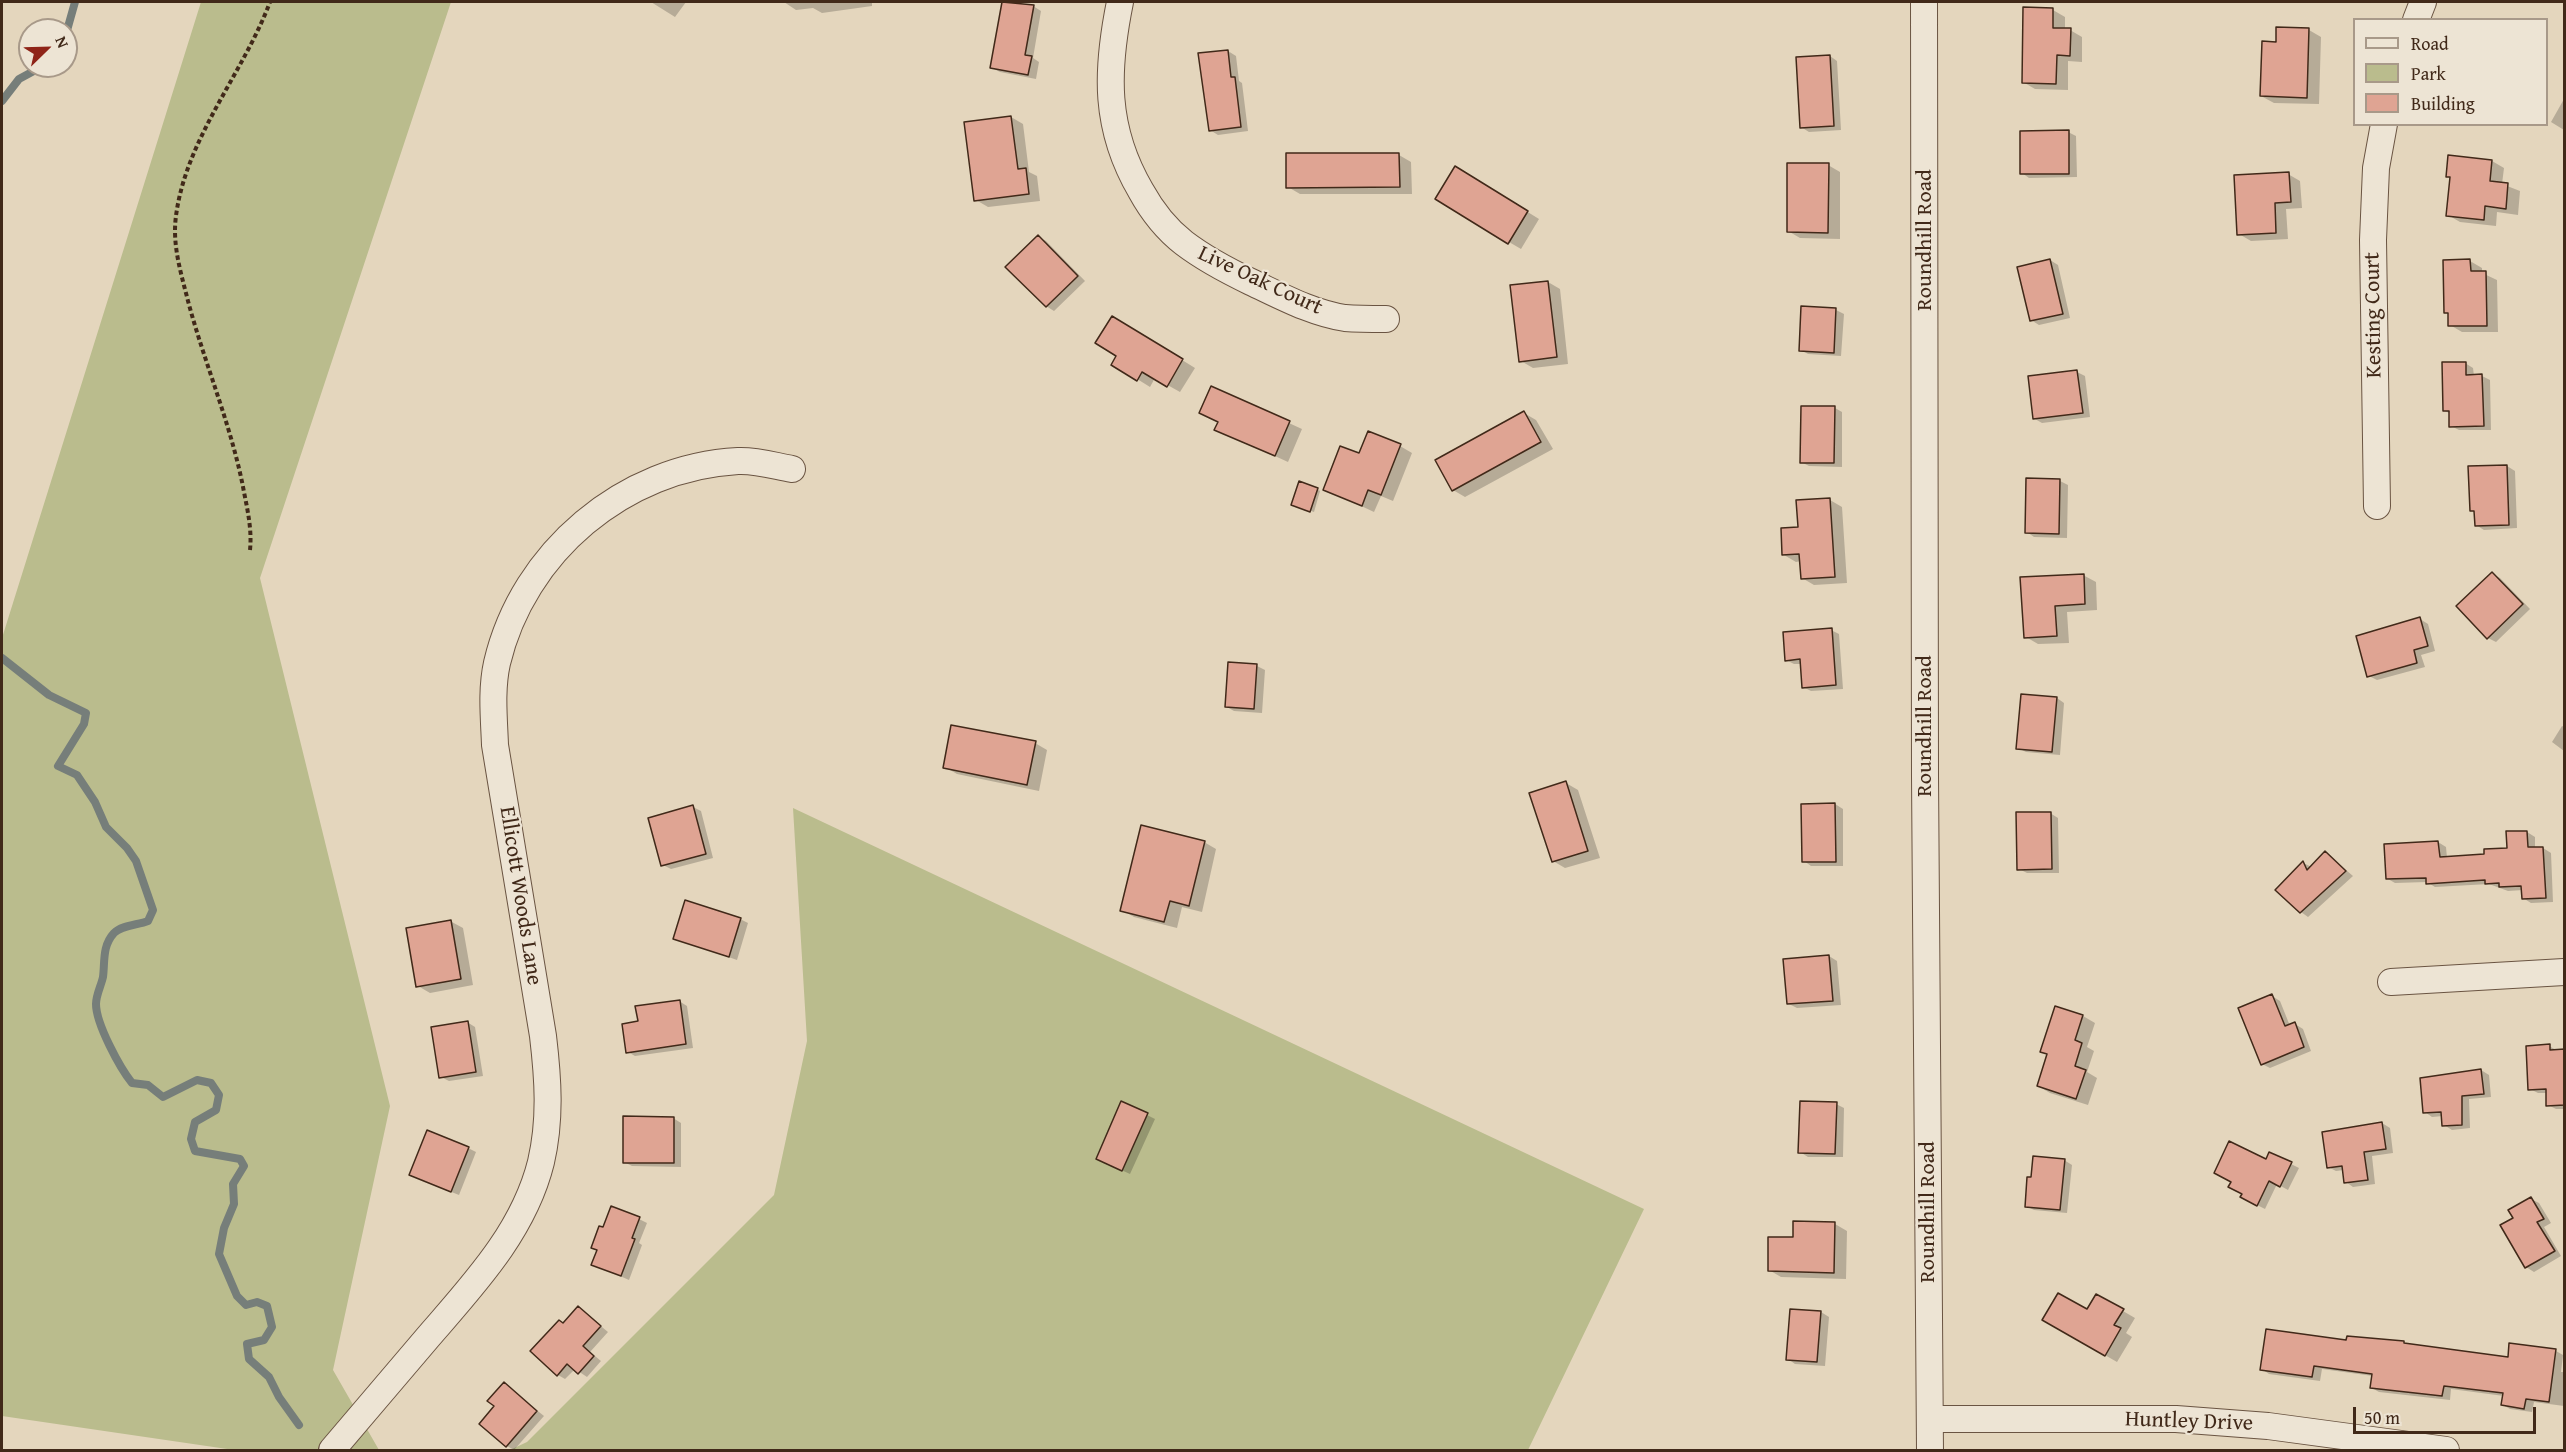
<!DOCTYPE html>
<html>
<head>
<meta charset="utf-8">
<style>
	body { margin:0 }
	#map { position:relative; width:2566px; height:1452px; overflow:hidden; background:#e4d6bd; font-family:"Gentium Book Plus",serif }
	canvas { display:block }
	.frame { position:absolute; inset:0; border:3px solid #412919; pointer-events:none }
	.legend { position:absolute; left:2353px; top:18px; width:195px; height:108px; box-sizing:border-box; background:#ede4d4; border:2px solid #a89989; margin:0; padding:8px 10px; list-style:none; font-size:18px; color:#412919 }
	.legend li { display:flex; align-items:center; gap:12px; height:30px }
	.legend b { width:30px; border:2px solid #a89989 }
	.north { position:absolute; left:18px; top:18px; width:60px; height:60px; box-sizing:border-box; background:#ede4d4; border:2px solid #a89989; border-radius:50%; rotate:67deg; font-size:16px; font-weight:700; line-height:24px; text-align:center; color:#412919 }
	.north::after { content:''; display:block; margin:auto; width:21px; height:27px; background:#8f2418; clip-path:polygon(50% 0,100% 100%,50% 72%,0 100%) }
	.scale { position:absolute; left:2353px; top:1407px; width:183px; height:27px; box-sizing:border-box; border:3px solid #412919; border-top:0; padding-left:8px; font-size:18px; line-height:21px; white-space:nowrap; color:#412919; -webkit-text-stroke:4px #ede4d4; paint-order:stroke }
</style>
</head>
<body>
<div id="map">
<canvas width="2566" height="1452"></canvas>
<div class="frame"></div>
<ul class="legend">
<li><b style="height:8px;background:#ede4d4"></b>Road</li>
<li><b style="height:16px;background:#babc8d"></b>Park</li>
<li><b style="height:16px;background:#dfa493"></b>Building</li>
</ul>
<div class="north">N</div>
<div class="scale">50 m</div>
</div>
<script>
const ctx = document.querySelector('canvas').getContext('2d');
ctx.lineJoin = 'round';
function fill(path, color) { ctx.fillStyle = color; ctx.fill(path, 'evenodd'); }
function stroke(path, color, width, dash) { ctx.strokeStyle = color; ctx.lineWidth = width; ctx.lineCap = dash ? 'butt' : 'round'; ctx.setLineDash(dash || []); ctx.stroke(path); }
function write(font, color, halo, rows, align = 'center') {
  ctx.font = font + ' "Gentium Book Plus",serif'; ctx.lineWidth = 4.5; ctx.setLineDash([]); ctx.textBaseline = 'middle'; ctx.strokeStyle = halo; ctx.fillStyle = color; for (const [text, x, y, turn = 0] of rows) {
    ctx.save(); ctx.translate(x, y); ctx.rotate((+turn || 0) * Math.PI / 180); ctx.textAlign = isNaN(turn) ? turn : align; if (halo) ctx.strokeText(text, 0, 0); ctx.fillText(text, 0, 0); ctx.restore();
  }
}
fill(new Path2D(`
	M 201,2 L 451,2 L 260,578 L 390,1106 L 333,1370 L 379,1450 L 234,1450 L 2,1416 L 2,638 Z
	M 793,808 L 1644,1209 L 1528,1450 L 510,1450 L 527,1442 L 774,1195 L 807,1041 Z`), '#babc8d');
fill(new Path2D(`
	M 651,2 L 686,2 L 675,17 Z
	M 784,2 L 872,2 L 872,6 L 822,13 L 813,8 L 796,10 Z
	M 1004,2 L 1033,6 L 1041,11 L 1033,58 L 1039,62 L 1036,79 L 1000,72 L 992,68 Z
	M 2053,10 L 2065,17 L 2065,29 L 2070,30 L 2082,37 L 2082,62 L 2068,61 L 2068,90 L 2035,89 L 2023,82 Z
	M 2278,29 L 2309,30 L 2321,37 L 2319,104 L 2274,103 L 2261,96 L 2277,43 Z
	M 1228,51 L 1236,56 L 1239,81 L 1242,83 L 1248,131 L 1218,135 L 1210,130 Z
	M 1830,56 L 1837,61 L 1841,130 L 1809,132 L 1801,127 Z
	M 2564,99 L 2564,130 L 2551,122 Z
	M 1011,117 L 1023,124 L 1029,172 L 1037,176 L 1040,201 L 988,207 L 976,200 Z
	M 2068,132 L 2076,136 L 2077,177 L 2029,178 L 2022,173 Z
	M 1399,155 L 1411,162 L 1412,194 L 1300,194 L 1288,187 Z
	M 2492,161 L 2504,168 L 2502,184 L 2520,191 L 2518,215 L 2497,212 L 2496,226 L 2460,222 L 2448,215 L 2452,178 L 2448,176 Z
	M 1828,165 L 1840,172 L 1840,239 L 1800,238 L 1788,231 Z
	M 2288,174 L 2300,181 L 2302,208 L 2286,209 L 2288,239 L 2251,241 L 2239,234 Z
	M 1468,175 L 1539,219 L 1521,249 L 1509,242 Z
	M 1038,237 L 1046,241 L 1085,281 L 1054,311 L 1046,306 Z
	M 2050,260 L 2058,265 L 2070,318 L 2039,325 L 2031,320 Z
	M 2470,261 L 2482,268 L 2482,273 L 2497,280 L 2498,332 L 2462,332 L 2450,325 L 2449,314 L 2446,312 Z
	M 1548,282 L 1560,289 L 1568,364 L 1533,368 L 1521,361 Z
	M 1836,310 L 1844,314 L 1841,356 L 1808,354 L 1801,350 Z
	M 1124,324 L 1195,368 L 1180,392 L 1155,378 L 1150,387 L 1113,364 L 1118,355 Z
	M 2465,363 L 2473,368 L 2474,376 L 2482,376 L 2490,380 L 2491,430 L 2459,430 L 2451,426 L 2451,414 L 2445,411 Z
	M 2077,372 L 2085,376 L 2090,417 L 2042,423 L 2035,419 Z
	M 1212,388 L 1302,429 L 1288,462 L 1216,429 L 1219,422 Z
	M 1835,408 L 1842,412 L 1842,467 L 1809,466 L 1801,462 Z
	M 1524,413 L 1536,420 L 1553,449 L 1465,497 L 1453,490 Z
	M 1400,446 L 1412,453 L 1393,501 L 1381,496 L 1374,512 L 1325,489 L 1360,455 Z
	M 2507,466 L 2515,471 L 2517,528 L 2484,530 L 2476,525 L 2476,513 L 2471,510 Z
	M 2060,481 L 2068,485 L 2067,538 L 2034,537 L 2027,532 Z
	M 1317,489 L 1320,491 L 1314,512 L 1296,506 Z
	M 1830,500 L 1842,507 L 1847,583 L 1814,585 L 1802,578 L 1801,561 L 1796,562 L 1784,555 L 1799,529 Z
	M 2492,574 L 2500,578 L 2530,609 L 2496,642 L 2488,638 Z
	M 2083,575 L 2096,582 L 2097,610 L 2067,612 L 2069,643 L 2038,644 L 2026,637 Z
	M 2420,619 L 2428,624 L 2435,651 L 2421,655 L 2425,667 L 2377,680 L 2369,676 Z
	M 1831,630 L 1839,634 L 1843,689 L 1811,691 L 1803,687 L 1802,664 L 1794,664 L 1786,660 Z
	M 1257,666 L 1265,670 L 1262,713 L 1234,711 L 1227,707 Z
	M 2057,698 L 2064,703 L 2060,755 L 2026,752 L 2018,748 Z
	M 2562,726 L 2564,727 L 2564,751 L 2552,742 Z
	M 1035,743 L 1047,750 L 1039,791 L 957,774 L 945,767 Z
	M 1566,783 L 1578,790 L 1600,858 L 1565,868 L 1553,861 Z
	M 1835,804 L 1843,809 L 1843,866 L 1811,866 L 1804,861 Z
	M 693,807 L 701,811 L 713,858 L 671,869 L 663,865 Z
	M 2050,813 L 2058,818 L 2059,873 L 2027,873 L 2019,869 Z
	M 2527,832 L 2535,837 L 2535,849 L 2543,848 L 2551,853 L 2553,902 L 2531,903 L 2523,898 L 2523,890 L 2508,891 L 2489,884 L 2435,887 L 2427,882 L 2395,883 L 2388,879 L 2438,842 L 2446,847 L 2447,858 L 2486,855 L 2509,850 Z
	M 1204,842 L 1216,849 L 1202,912 L 1182,907 L 1177,928 L 1134,917 L 1122,910 Z
	M 2326,853 L 2353,876 L 2308,917 L 2301,912 L 2303,863 L 2312,867 Z
	M 740,919 L 748,923 L 737,960 L 674,938 Z
	M 450,921 L 463,928 L 473,985 L 430,993 L 418,986 Z
	M 1829,956 L 1837,961 L 1841,1005 L 1797,1008 L 1789,1004 Z
	M 2272,996 L 2280,1001 L 2290,1026 L 2295,1024 L 2303,1029 L 2311,1051 L 2270,1068 L 2262,1064 Z
	M 679,1001 L 687,1006 L 693,1048 L 635,1056 L 628,1052 L 639,1023 Z
	M 2056,1007 L 2083,1016 L 2095,1023 L 2087,1047 L 2094,1051 L 2087,1072 L 2097,1078 L 2088,1105 L 2050,1093 L 2038,1086 L 2048,1054 Z
	M 467,1022 L 475,1027 L 483,1076 L 449,1081 L 441,1077 Z
	M 2549,1046 L 2558,1051 L 2564,1051 L 2564,1109 L 2556,1109 L 2548,1105 L 2547,1093 L 2538,1093 L 2530,1089 Z
	M 2481,1070 L 2489,1075 L 2491,1097 L 2469,1099 L 2470,1128 L 2452,1130 L 2444,1125 L 2443,1116 L 2432,1117 L 2425,1112 Z
	M 1836,1104 L 1844,1108 L 1843,1157 L 1808,1157 L 1800,1152 Z
	M 1147,1115 L 1155,1119 L 1130,1174 L 1106,1163 Z
	M 673,1118 L 681,1123 L 681,1167 L 632,1166 L 624,1162 Z
	M 2382,1123 L 2390,1128 L 2393,1153 L 2372,1156 L 2375,1184 L 2353,1187 L 2346,1182 L 2344,1170 L 2336,1171 L 2328,1167 Z
	M 468,1148 L 476,1152 L 459,1195 L 419,1179 Z
	M 2064,1160 L 2072,1165 L 2067,1213 L 2034,1210 L 2026,1206 Z
	M 2266,1161 L 2291,1164 L 2299,1168 L 2288,1190 L 2277,1184 L 2265,1209 L 2249,1201 Z
	M 2531,1199 L 2539,1203 L 2551,1223 L 2544,1227 L 2561,1256 L 2534,1272 L 2526,1267 L 2502,1225 L 2515,1218 Z
	M 639,1219 L 647,1223 L 639,1243 L 642,1245 L 629,1280 L 593,1264 L 604,1229 Z
	M 1835,1224 L 1847,1231 L 1846,1279 L 1781,1277 L 1769,1270 L 1794,1239 Z
	M 2097,1296 L 2135,1318 L 2126,1333 L 2132,1337 L 2117,1362 L 2044,1320 L 2088,1311 Z
	M 579,1308 L 608,1332 L 590,1352 L 601,1361 L 587,1377 L 575,1369 L 565,1379 L 558,1375 L 564,1324 Z
	M 1821,1312 L 1829,1317 L 1825,1366 L 1795,1364 L 1788,1359 Z
	M 2348,1341 L 2404,1343 L 2408,1345 L 2509,1358 L 2556,1351 L 2563,1355 L 2561,1372 L 2564,1372 L 2564,1406 L 2534,1402 L 2532,1412 L 2510,1409 L 2503,1405 L 2504,1396 L 2451,1389 L 2450,1400 L 2379,1392 L 2372,1388 L 2373,1376 L 2322,1369 L 2320,1381 L 2269,1374 L 2262,1369 Z
	M 504,1384 L 544,1416 L 514,1450 L 507,1446 L 496,1406 Z`), '#0003');
stroke(new Path2D(`
	M 66,34 L 75,2
	M 2,101 L 19,79 L 43,66
	M 2,658 L 49,695 L 86,713 L 84,724 L 58,766 L 77,775 L 95,802 L 106,827 L 127,848 L 136,861 L 153,910 L 148,921 C 138,925 122,925 114,933 C 102,946 105,962 103,977 C 101,986 96,995 96,1004 C 96,1024 120,1068 132,1083 L 148,1085 L 163,1097 L 197,1080 L 211,1083 L 219,1095 L 216,1110 L 195,1122 L 191,1139 L 195,1151 L 240,1159 L 244,1166 L 233,1184 L 234,1204 L 224,1228 L 219,1254 L 237,1296 L 246,1305 L 257,1302 L 267,1306 L 272,1327 L 264,1340 L 247,1344 L 249,1359 L 269,1377 L 279,1397 L 299,1425`), '#767e7a', 8);
const building = new Path2D(`
	M 1002,2 L 1034,5 L 1025,55 L 1032,56 L 1028,75 L 990,68 Z
	M 2023,7 L 2053,8 L 2053,28 L 2071,28 L 2070,56 L 2057,55 L 2056,84 L 2022,83 Z
	M 2276,27 L 2309,28 L 2307,98 L 2260,96 L 2262,41 L 2276,42 Z
	M 1228,50 L 1231,77 L 1235,77 L 1241,127 L 1209,131 L 1198,53 Z
	M 1830,55 L 1834,126 L 1800,128 L 1796,57 Z
	M 1011,116 L 1018,169 L 1026,168 L 1029,194 L 974,201 L 964,122 Z
	M 2069,130 L 2069,174 L 2020,174 L 2020,131 Z
	M 1286,153 L 1399,153 L 1400,187 L 1286,188 Z
	M 2448,155 L 2492,160 L 2490,181 L 2508,183 L 2506,209 L 2485,206 L 2484,220 L 2446,216 L 2450,177 L 2446,177 Z
	M 1787,163 L 1829,163 L 1828,233 L 1787,232 Z
	M 1455,166 L 1528,211 L 1508,244 L 1435,199 Z
	M 2289,172 L 2291,202 L 2275,203 L 2276,233 L 2237,235 L 2234,175 Z
	M 1038,235 L 1078,276 L 1046,307 L 1005,267 Z
	M 2050,259 L 2063,314 L 2030,321 L 2017,267 Z
	M 2470,259 L 2471,271 L 2486,271 L 2487,326 L 2448,326 L 2448,313 L 2444,313 L 2443,260 Z
	M 1548,281 L 1557,357 L 1519,362 L 1510,285 Z
	M 1801,306 L 1836,308 L 1834,353 L 1799,351 Z
	M 1112,316 L 1183,359 L 1167,387 L 1142,372 L 1137,381 L 1111,365 L 1116,356 L 1095,343 Z
	M 2442,362 L 2466,362 L 2466,375 L 2482,374 L 2484,426 L 2449,427 L 2449,411 L 2443,411 Z
	M 2077,370 L 2083,413 L 2033,419 L 2028,376 Z
	M 1211,386 L 1290,421 L 1275,456 L 1214,430 L 1218,422 L 1199,413 Z
	M 1801,406 L 1835,406 L 1834,463 L 1800,463 Z
	M 1524,411 L 1541,442 L 1452,491 L 1435,460 Z
	M 1368,431 L 1401,444 L 1381,495 L 1368,490 L 1362,506 L 1323,490 L 1340,446 L 1359,453 Z
	M 2507,465 L 2509,525 L 2475,526 L 2474,511 L 2470,511 L 2468,466 Z
	M 2026,478 L 2060,479 L 2059,534 L 2025,533 Z
	M 1299,481 L 1318,488 L 1310,512 L 1291,505 Z
	M 1830,498 L 1835,577 L 1801,579 L 1799,554 L 1782,555 L 1781,528 L 1798,527 L 1796,500 Z
	M 2492,572 L 2523,604 L 2487,639 L 2456,606 Z
	M 2084,574 L 2085,604 L 2055,606 L 2057,636 L 2024,638 L 2020,577 Z
	M 2420,617 L 2428,646 L 2414,650 L 2417,663 L 2367,677 L 2356,636 Z
	M 1832,628 L 1836,685 L 1802,688 L 1800,659 L 1785,661 L 1783,632 Z
	M 1228,662 L 1257,664 L 1254,709 L 1225,707 Z
	M 2021,694 L 2057,697 L 2052,752 L 2016,749 Z
	M 951,725 L 1036,741 L 1027,785 L 943,768 Z
	M 1566,781 L 1588,851 L 1552,862 L 1529,793 Z
	M 1835,803 L 1836,862 L 1802,862 L 1801,804 Z
	M 693,805 L 706,854 L 661,866 L 648,818 Z
	M 2016,812 L 2051,812 L 2052,869 L 2017,870 Z
	M 1141,825 L 1205,841 L 1189,906 L 1170,901 L 1164,922 L 1120,911 Z
	M 2506,831 L 2527,831 L 2528,847 L 2543,847 L 2546,898 L 2522,899 L 2521,886 L 2499,887 L 2499,883 L 2485,884 L 2485,880 L 2426,884 L 2426,878 L 2386,879 L 2384,844 L 2438,841 L 2440,857 L 2484,854 L 2484,849 L 2507,848 Z
	M 2325,851 L 2346,871 L 2300,913 L 2275,890 L 2303,861 L 2307,870 Z
	M 685,900 L 741,918 L 729,957 L 673,939 Z
	M 451,920 L 461,979 L 416,987 L 406,928 Z
	M 1829,955 L 1833,1001 L 1787,1004 L 1783,959 Z
	M 2272,994 L 2285,1026 L 2295,1022 L 2304,1047 L 2261,1065 L 2238,1008 Z
	M 680,1000 L 686,1044 L 626,1053 L 622,1024 L 638,1021 L 635,1006 Z
	M 2055,1006 L 2083,1015 L 2075,1040 L 2082,1043 L 2075,1066 L 2086,1070 L 2076,1099 L 2037,1086 L 2047,1054 L 2040,1052 Z
	M 468,1021 L 476,1072 L 439,1078 L 431,1027 Z
	M 2550,1044 L 2550,1050 L 2565,1049 L 2565,1105 L 2546,1106 L 2546,1089 L 2528,1090 L 2526,1046 Z
	M 2481,1069 L 2484,1094 L 2462,1096 L 2462,1125 L 2442,1126 L 2441,1112 L 2423,1113 L 2420,1078 Z
	M 1121,1101 L 1148,1113 L 1122,1171 L 1096,1159 Z
	M 1800,1101 L 1837,1102 L 1835,1154 L 1798,1153 Z
	M 623,1116 L 674,1117 L 674,1163 L 623,1163 Z
	M 2382,1122 L 2386,1149 L 2364,1152 L 2368,1180 L 2344,1183 L 2342,1166 L 2327,1168 L 2322,1132 Z
	M 427,1130 L 469,1147 L 451,1192 L 409,1175 Z
	M 2229,1141 L 2266,1159 L 2269,1152 L 2292,1162 L 2280,1187 L 2269,1181 L 2257,1206 L 2240,1197 L 2242,1194 L 2228,1187 L 2231,1182 L 2214,1173 Z
	M 2033,1156 L 2065,1159 L 2060,1210 L 2025,1207 L 2027,1177 L 2031,1177 Z
	M 2531,1197 L 2544,1219 L 2537,1222 L 2555,1251 L 2525,1268 L 2500,1225 L 2513,1218 L 2508,1210 Z
	M 611,1206 L 640,1217 L 632,1238 L 635,1239 L 621,1276 L 591,1265 L 597,1250 L 591,1248 L 599,1226 L 603,1227 Z
	M 1793,1221 L 1835,1222 L 1834,1273 L 1768,1271 L 1768,1237 L 1793,1237 Z
	M 2058,1293 L 2087,1309 L 2096,1294 L 2124,1309 L 2114,1325 L 2121,1328 L 2105,1356 L 2042,1320 Z
	M 578,1306 L 601,1326 L 583,1346 L 594,1356 L 578,1374 L 567,1364 L 557,1376 L 530,1351 L 559,1320 L 563,1323 Z
	M 1790,1309 L 1821,1311 L 1817,1362 L 1786,1360 Z
	M 2266,1329 L 2346,1340 L 2347,1336 L 2404,1341 L 2404,1343 L 2508,1357 L 2509,1343 L 2556,1349 L 2549,1402 L 2526,1399 L 2524,1409 L 2501,1405 L 2503,1393 L 2444,1386 L 2442,1396 L 2370,1388 L 2372,1374 L 2314,1366 L 2312,1377 L 2260,1370 Z
	M 504,1382 L 537,1411 L 506,1447 L 479,1424 L 494,1406 L 487,1401 Z`);
fill(building, '#dfa493');
stroke(building, '#412919', 1.5);
const street = new Path2D(`
	M 1120,2 C 1106,71 1104,128 1141,191 C 1152,211 1166,229 1184,243 C 1205,259 1228,271 1251,282 C 1281,296 1312,313 1345,318 C 1358,319 1372,319 1386,319
	M 1924,2 L 1925,776 L 1930,1450
	M 2416,20 L 2423,2
	M 2377,506 L 2373,240 L 2376,168 L 2384,124
	M 2391,982 L 2564,972
	M 1931,1419 L 2176,1419 L 2268,1426 L 2446,1450
	M 332,1450 C 364,1412 397,1374 429,1336 C 474,1284 524,1231 541,1162 C 551,1119 548,1078 543,1036 L 495,745 C 494,718 491,690 497,663 C 523,552 624,467 738,461 C 756,460 775,466 792,469`);
stroke(street, '#6a5442', 28);
stroke(new Path2D(`
	M 250,550 C 252,531 248,512 244,492 C 232,427 205,365 188,301 C 181,273 172,245 176,216 C 186,138 243,74 270,2`), '#412919', 4, [4.5, 3]);
stroke(street, '#ede4d4', 26);
write('22px', '#412919', '#ede4d4', [
	["Roundhill Road",1925,240,-90],
	["Live Oak Court",1260,281,25],
	["Kesting Court",2374,315,-91],
	["Roundhill Road",1925,726,-90],
	["Ellicott Woods Lane",520,896,81],
	["Roundhill Road",1928,1212,-90],
	["Huntley Drive",2189,1422,2]
]);
</script>
</body>
</html>
